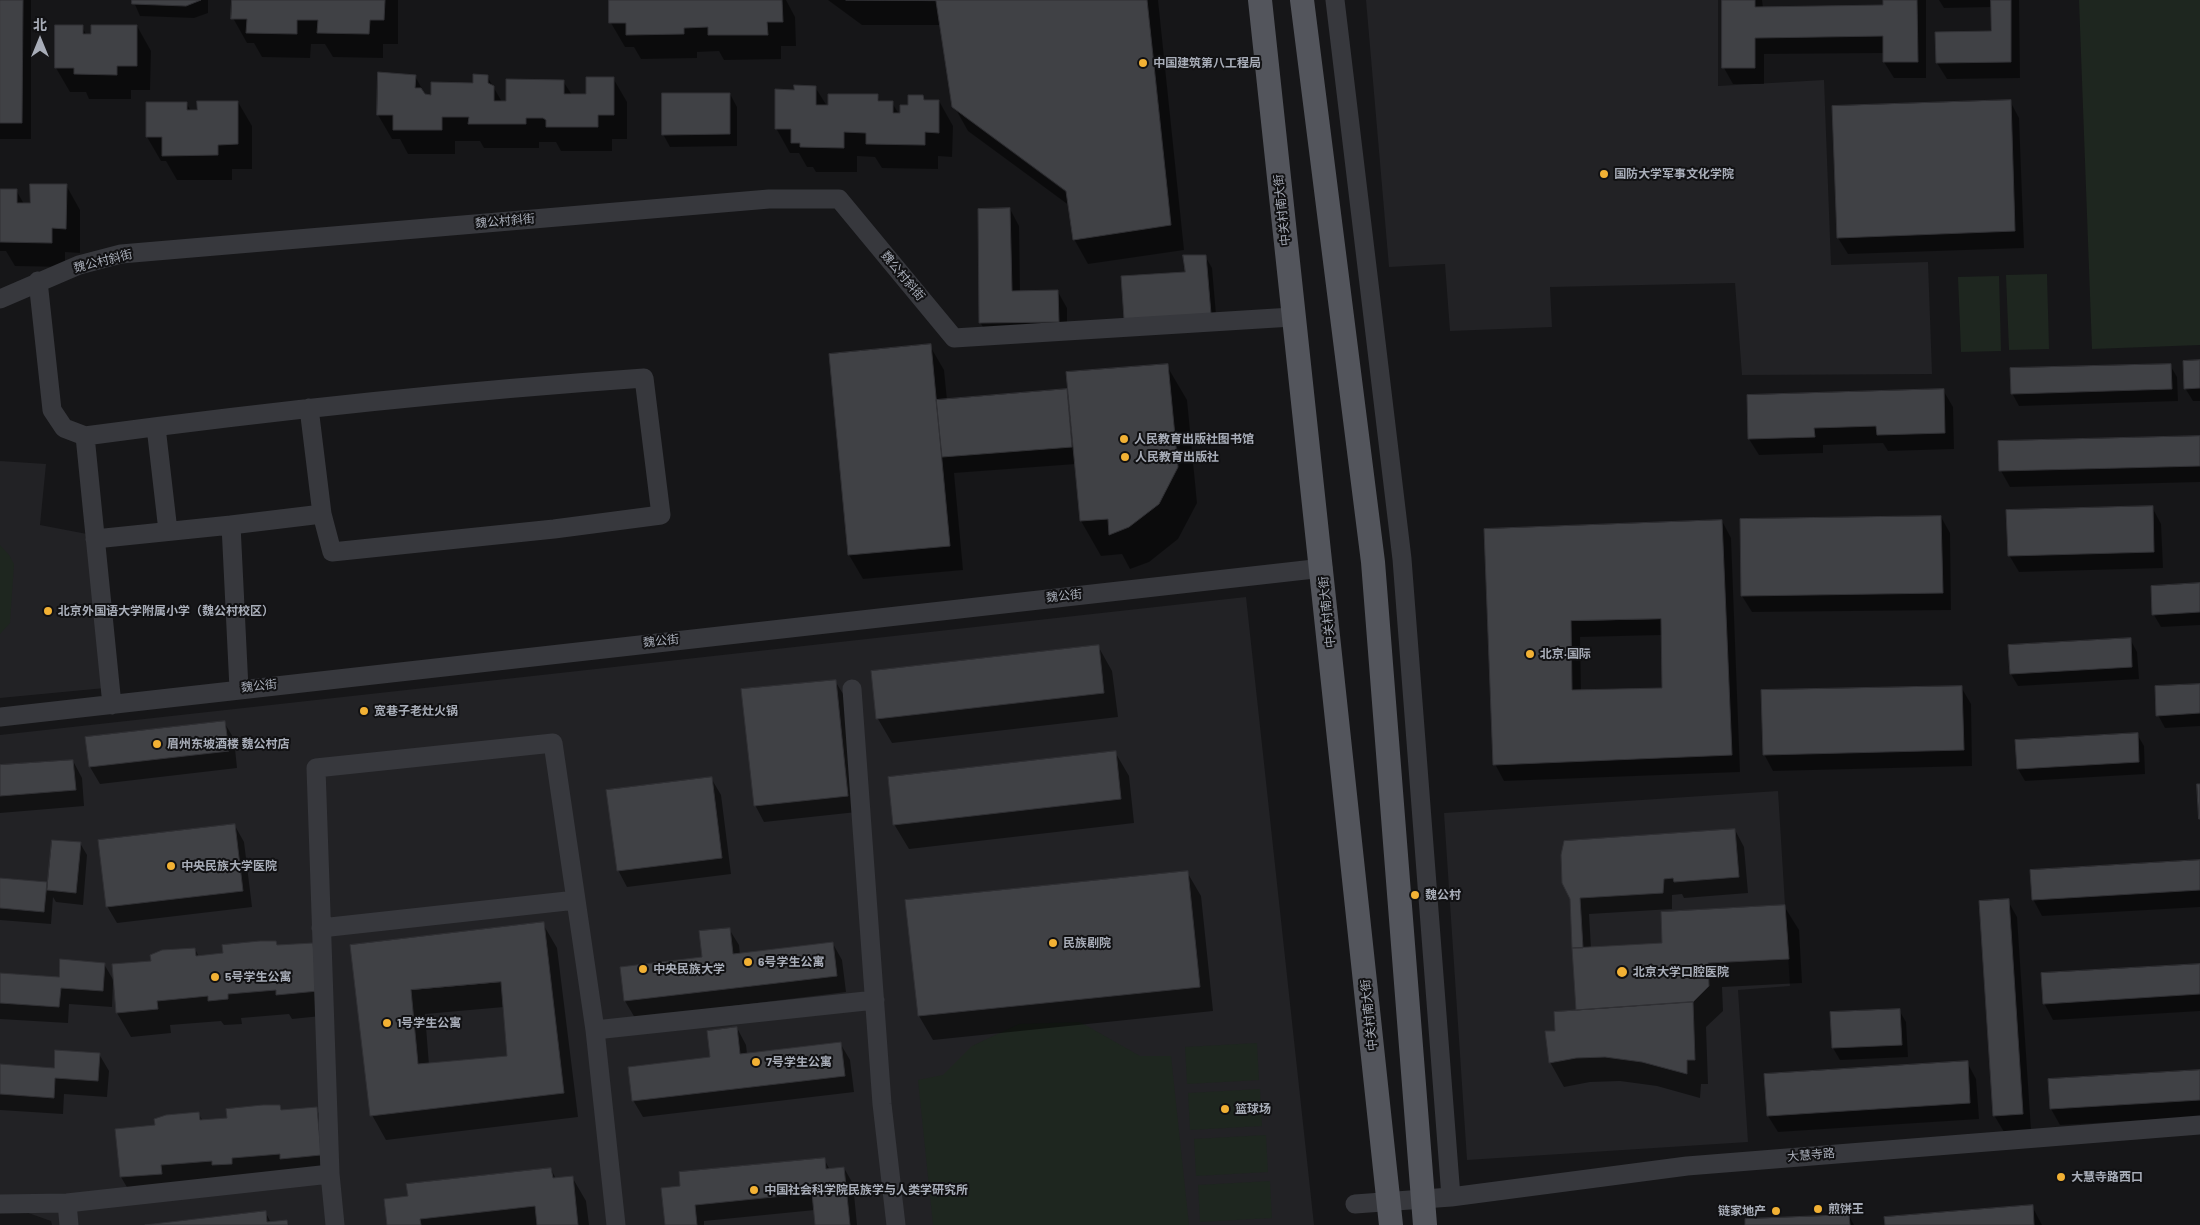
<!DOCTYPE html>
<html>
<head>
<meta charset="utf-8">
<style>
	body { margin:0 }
	#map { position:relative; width:2200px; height:1225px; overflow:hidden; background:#161618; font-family:Barlow,"Noto Sans SC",sans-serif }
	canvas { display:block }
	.north { position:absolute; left:15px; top:15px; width:50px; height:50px; -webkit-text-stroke:4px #111113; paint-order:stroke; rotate:0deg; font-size:14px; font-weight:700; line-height:20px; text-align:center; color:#a8adb8 }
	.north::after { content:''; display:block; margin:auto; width:18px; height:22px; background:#a8adb8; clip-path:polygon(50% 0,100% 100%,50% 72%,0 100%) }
</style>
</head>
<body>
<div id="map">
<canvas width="2200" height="1225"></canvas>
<div class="north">北</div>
</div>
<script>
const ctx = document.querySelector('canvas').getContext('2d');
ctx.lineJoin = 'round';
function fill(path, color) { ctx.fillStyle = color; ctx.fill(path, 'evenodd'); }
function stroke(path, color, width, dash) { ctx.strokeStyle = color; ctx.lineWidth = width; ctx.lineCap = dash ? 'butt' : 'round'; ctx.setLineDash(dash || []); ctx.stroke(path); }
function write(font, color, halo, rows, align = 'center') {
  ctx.font = font + ' Barlow,"Noto Sans SC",sans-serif'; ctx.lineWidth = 4; ctx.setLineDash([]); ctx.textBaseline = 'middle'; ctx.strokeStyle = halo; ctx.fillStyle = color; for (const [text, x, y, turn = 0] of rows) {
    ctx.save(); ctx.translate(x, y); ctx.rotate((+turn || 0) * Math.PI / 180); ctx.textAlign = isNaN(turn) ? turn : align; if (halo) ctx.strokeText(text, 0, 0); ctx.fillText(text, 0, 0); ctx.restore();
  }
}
fill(new Path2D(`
	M 1366,0 L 1718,0 L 1718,86 L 1824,80 L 1831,265 L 1928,262 L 1932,374 L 1742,375 L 1735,283 L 1550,287 L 1552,327 L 1450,331 L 1445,264 L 1389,267 Z
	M 0,461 L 46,464 L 40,525 L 87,534 L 105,688 L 0,698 Z
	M 1246,597 L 1314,1225 L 52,1225 L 51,1221 L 0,1203 L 0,735 Z
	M 1778,791 L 1790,986 L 1738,990 L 1748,1142 L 1467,1160 L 1444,813 Z`), '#222225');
fill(new Path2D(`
	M 2079,0 L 2200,0 L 2200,345 L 2092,349 Z
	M 2047,274 L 2049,349 L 2009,350 L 2006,275 Z
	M 1999,276 L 2001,351 L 1961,352 L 1958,277 Z
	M 0,545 L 9,555 L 14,564 L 10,623 L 0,634 Z
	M 1080,1022 L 1140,1056 L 1171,1056 L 1189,1225 L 933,1225 L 918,1080 L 943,1075 L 972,1046 L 1019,1024 Z
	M 1257,1043 L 1259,1080 L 1187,1084 L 1185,1047 Z
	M 1260,1089 L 1262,1126 L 1190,1130 L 1188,1093 Z
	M 1266,1135 L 1268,1172 L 1196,1176 L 1194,1139 Z
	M 1270,1181 L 1272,1218 L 1200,1222 L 1198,1185 Z`), '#1e261f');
fill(new Path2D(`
	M 0,0 L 31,0 L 31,139 L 0,139 Z
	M 133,0 L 208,0 L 208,13 L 194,18 L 140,16 Z
	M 233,0 L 398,0 L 398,44 L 383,44 L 383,58 L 333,57 L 325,44 L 311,44 L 310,58 L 262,57 L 254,43 L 247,43 L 233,18 Z
	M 614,0 L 786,0 L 795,17 L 796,46 L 781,46 L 781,59 L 724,60 L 719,51 L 697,52 L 697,58 L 641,59 L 634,47 L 625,47 L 611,23 Z
	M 828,0 L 1158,0 L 1184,250 L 1088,264 L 1074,239 L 1070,206 L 968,131 L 954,106 L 941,25 L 862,25 ZM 963,113 L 1072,194 L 1071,196 L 963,116 Z
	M 1723,0 L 1762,0 L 1763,8 L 1884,7 L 1884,0 L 1926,0 L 1926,78 L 1894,78 L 1884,62 L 1884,53 L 1764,54 L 1764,84 L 1733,84 L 1724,68 Z
	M 1939,0 L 2019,0 L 2020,78 L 1947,79 L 1937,63 L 1992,32 L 1992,7 L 1944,8 Z
	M 137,26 L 151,51 L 150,90 L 131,90 L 131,99 L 89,99 L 86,92 L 70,92 L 56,68 L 82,27 L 87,36 Z
	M 415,76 L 426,96 L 432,96 L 474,84 L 487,76 L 502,102 L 563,81 L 572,95 L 587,95 L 613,78 L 627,102 L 627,139 L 612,139 L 612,151 L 561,151 L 556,142 L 539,142 L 539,148 L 484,148 L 480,141 L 455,141 L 455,154 L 408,154 L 400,139 L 392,139 L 378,115 Z
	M 815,87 L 827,106 L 877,96 L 881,103 L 892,103 L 899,114 L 922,96 L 925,101 L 939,101 L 953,126 L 952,157 L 938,156 L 938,169 L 882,168 L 875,157 L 857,156 L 857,172 L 816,172 L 813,167 L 807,167 L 799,153 L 790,153 L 776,128 L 795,91 Z
	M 730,94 L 737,107 L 737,146 L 670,147 L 663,134 Z
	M 2010,101 L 2019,118 L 2024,248 L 1848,254 L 1838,238 Z
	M 238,102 L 252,126 L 252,169 L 232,169 L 232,180 L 177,180 L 166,161 L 161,161 L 147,137 L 186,103 L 191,111 Z
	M 66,185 L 80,210 L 80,253 L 65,252 L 65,267 L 15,266 L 6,251 L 0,251 L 0,190 L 16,190 L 24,204 L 32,204 Z
	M 1010,209 L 1019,226 L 1020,292 L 1058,292 L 1067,308 L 1067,338 L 990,339 L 980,322 Z
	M 1205,256 L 1212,268 L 1217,326 L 1186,273 Z
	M 930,346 L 944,370 L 947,400 L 1066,391 L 1069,396 L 1167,366 L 1187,400 L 1197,503 L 1178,539 L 1149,562 L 1130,569 L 1122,554 L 1101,556 L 1081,521 L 1076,464 L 954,473 L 963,570 L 863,579 L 849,555 Z
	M 2200,362 L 2200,401 L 2193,401 L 2185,388 Z
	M 2170,365 L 2177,377 L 2178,401 L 2019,406 L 2012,393 Z
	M 1943,390 L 1953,407 L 1954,449 L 1888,451 L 1883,443 L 1823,445 L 1823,453 L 1759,455 L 1749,439 Z
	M 2200,437 L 2200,482 L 2010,487 L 2001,471 Z
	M 2152,507 L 2161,524 L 2163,568 L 2019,572 L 2009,555 Z
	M 1941,517 L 1950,533 L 1951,610 L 1752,612 L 1742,596 Z
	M 1722,521 L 1731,538 L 1740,772 L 1504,781 L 1495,764 L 1485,531 ZM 1662,635 L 1664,689 L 1581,691 L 1580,637 Z
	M 2200,584 L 2200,625 L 2161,627 L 2154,615 Z
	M 2130,639 L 2137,652 L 2139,679 L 2018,686 L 2011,674 Z
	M 1098,646 L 1112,671 L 1118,717 L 892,743 L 878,719 Z
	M 835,681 L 845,697 L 857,812 L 764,822 L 755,805 Z
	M 2200,685 L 2200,726 L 2165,728 L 2158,715 Z
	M 1961,687 L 1971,704 L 1972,766 L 1773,771 L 1764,754 Z
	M 224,722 L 234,739 L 237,768 L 100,784 L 90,767 L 87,738 Z
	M 2137,734 L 2144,746 L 2145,774 L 2025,781 L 2018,769 Z
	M 1115,752 L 1129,776 L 1134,823 L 909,849 L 894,824 Z
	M 73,761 L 82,778 L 84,806 L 0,813 L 0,767 Z
	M 711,778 L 721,795 L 731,874 L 627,887 L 618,870 Z
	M 235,826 L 244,842 L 252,907 L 117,923 L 107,906 Z
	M 1735,830 L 1744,847 L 1748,893 L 1684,898 L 1682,894 L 1672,895 L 1672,909 L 1589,914 L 1591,948 L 1664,944 L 1784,906 L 1799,930 L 1802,983 L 1722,987 L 1723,1011 L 1706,1027 L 1708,1084 L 1701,1084 L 1700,1098 L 1657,1086 L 1620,1081 L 1590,1082 L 1564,1087 L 1550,1062 L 1556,1032 L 1577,1012 L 1571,899 Z
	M 80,843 L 87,855 L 83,905 L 56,902 L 53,897 L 51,924 L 0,920 L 0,879 L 46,883 L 49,888 Z
	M 2200,861 L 2200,907 L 2042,916 L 2033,899 Z
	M 1187,872 L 1201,896 L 1213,1011 L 933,1040 L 919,1016 Z
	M 2008,901 L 2017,917 L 2031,1130 L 2004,1132 L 1994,1115 Z
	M 543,924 L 557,948 L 578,1117 L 386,1140 L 372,1115 L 351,946 ZM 504,1007 L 509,1057 L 429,1065 L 425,1014 Z
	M 729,929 L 739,945 L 740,955 L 833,944 L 842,960 L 846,992 L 635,1018 L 625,1001 L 622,968 L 703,958 Z
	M 276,942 L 278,947 L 313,944 L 331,1015 L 292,1019 L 289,1014 L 241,1018 L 242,1024 L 224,1025 L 221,1021 L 170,1025 L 171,1033 L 131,1037 L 117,1013 L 113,983 L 112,1007 L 69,1004 L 68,1023 L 0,1019 L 0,974 L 60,978 L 104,964 L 115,983 L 152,962 L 195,949 L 199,957 L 225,954 Z
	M 2200,965 L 2200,1011 L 2053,1020 L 2044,1003 Z
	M 1899,1010 L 1906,1022 L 1908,1057 L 1840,1060 L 1833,1048 Z
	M 737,1028 L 746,1045 L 747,1054 L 840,1043 L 850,1060 L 854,1092 L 643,1117 L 633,1100 L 711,1058 Z
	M 99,1054 L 109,1071 L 107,1097 L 64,1094 L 63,1114 L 0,1110 L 0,1065 L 55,1069 Z
	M 1967,1062 L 1976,1079 L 1979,1119 L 1778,1132 L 1768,1116 L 1765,1076 Z
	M 2200,1071 L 2200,1117 L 2060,1125 L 2051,1109 Z
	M 280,1107 L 282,1111 L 316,1108 L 330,1133 L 334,1180 L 135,1201 L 121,1177 L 117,1130 L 156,1126 L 198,1113 L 203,1121 L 228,1119 Z
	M 824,1159 L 830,1170 L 844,1168 L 853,1184 L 857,1225 L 816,1225 L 815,1210 L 704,1221 L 704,1225 L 666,1225 L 681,1187 Z
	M 551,1169 L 556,1179 L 572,1177 L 586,1201 L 589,1225 L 389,1225 L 409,1197 Z
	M 2032,1206 L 2042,1225 L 1886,1225 Z
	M 266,1213 L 271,1223 L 286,1221 L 289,1225 L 156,1225 Z
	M 1849,1216 L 1854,1225 L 1746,1225 Z`), '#0007');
const building = new Path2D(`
	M 0,0 L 23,0 L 22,123 L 0,123 Z
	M 132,0 L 201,0 L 186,6 L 132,4 Z
	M 232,0 L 385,0 L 384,20 L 370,20 L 369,34 L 317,33 L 318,20 L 297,20 L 297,34 L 246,33 L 247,19 L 231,19 Z
	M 609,0 L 782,0 L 783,22 L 767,22 L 768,35 L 708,35 L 708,27 L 684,28 L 684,34 L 626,35 L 626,23 L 609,23 Z
	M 846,0 L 1147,0 L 1171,225 L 1073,240 L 1066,191 L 952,107 L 936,1 Z
	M 1722,0 L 1755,0 L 1755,7 L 1883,5 L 1883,0 L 1917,0 L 1918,62 L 1883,62 L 1883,36 L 1755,38 L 1755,68 L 1722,68 Z
	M 1991,0 L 2011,0 L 2011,62 L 1936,63 L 1935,32 L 1991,31 Z
	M 55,25 L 83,25 L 83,34 L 91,34 L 91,25 L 137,25 L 137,66 L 117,66 L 117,75 L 74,74 L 74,68 L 55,68 Z
	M 378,72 L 416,75 L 415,88 L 421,88 L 425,94 L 431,95 L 431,82 L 473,83 L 473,74 L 488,75 L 488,83 L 494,86 L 494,101 L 506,101 L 506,79 L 564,80 L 564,94 L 586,94 L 586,77 L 614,77 L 614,115 L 598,115 L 598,127 L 546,127 L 546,120 L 543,118 L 526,118 L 526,124 L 468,124 L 469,117 L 442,117 L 442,130 L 393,130 L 393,115 L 377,115 Z
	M 794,85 L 816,86 L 816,105 L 828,105 L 828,94 L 878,94 L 878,101 L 893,101 L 893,113 L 900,113 L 900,105 L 908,105 L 908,95 L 923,95 L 924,100 L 939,100 L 939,133 L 925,132 L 925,145 L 866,144 L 866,133 L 844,132 L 844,148 L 800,147 L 800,143 L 791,143 L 791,129 L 775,129 L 775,89 L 794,90 Z
	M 662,93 L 730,93 L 730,134 L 662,135 Z
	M 2011,100 L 2015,231 L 1837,238 L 1832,106 Z
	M 197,101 L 238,101 L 238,144 L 218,145 L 218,155 L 162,156 L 162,137 L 146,137 L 146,102 L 187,102 L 187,110 L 197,110 Z
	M 30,184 L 67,184 L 66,229 L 52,228 L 52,243 L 0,242 L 0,189 L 17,189 L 17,203 L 30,203 Z
	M 1010,208 L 1012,291 L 1058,290 L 1059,322 L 979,323 L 978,209 Z
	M 1183,255 L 1206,255 L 1211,314 L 1124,319 L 1121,276 L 1185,272 Z
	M 931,344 L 950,546 L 848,555 L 829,354 Z
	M 2200,360 L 2200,388 L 2184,389 L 2183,361 Z
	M 1168,364 L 1178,467 L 1159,504 L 1129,527 L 1109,535 L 1108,519 L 1080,521 L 1066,372 Z
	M 2171,364 L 2172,389 L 2011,394 L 2010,368 Z
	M 1067,389 L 1072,447 L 942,457 L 936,400 Z
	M 1944,389 L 1945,433 L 1877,435 L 1876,426 L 1814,428 L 1815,437 L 1748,439 L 1747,395 Z
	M 2200,436 L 2200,466 L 1999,471 L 1998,441 Z
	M 2153,506 L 2154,552 L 2008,556 L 2006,510 Z
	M 1941,516 L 1943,593 L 1741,596 L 1740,519 Z
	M 1722,520 L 1732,755 L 1493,765 L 1484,529 ZM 1661,619 L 1662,688 L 1572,690 L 1571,621 Z
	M 2200,583 L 2200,612 L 2152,615 L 2151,586 Z
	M 2131,638 L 2132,667 L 2010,674 L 2008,645 Z
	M 1099,645 L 1104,693 L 876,719 L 871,671 Z
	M 836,680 L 848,796 L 754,806 L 741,689 Z
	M 2200,684 L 2200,713 L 2156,716 L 2155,686 Z
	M 1962,686 L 1964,750 L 1763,755 L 1761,690 Z
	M 225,721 L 229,751 L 89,767 L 85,737 Z
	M 2138,733 L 2139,762 L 2017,769 L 2015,740 Z
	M 1116,751 L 1121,799 L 893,825 L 888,777 Z
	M 73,760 L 76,790 L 0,796 L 0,765 Z
	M 712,777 L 722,858 L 617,871 L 606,790 Z
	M 2197,784 L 2200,784 L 2200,819 L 2199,819 Z
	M 235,824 L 243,891 L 106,907 L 98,840 Z
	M 1735,829 L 1739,877 L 1674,882 L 1673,878 L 1664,879 L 1663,893 L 1580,898 L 1583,948 L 1572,948 L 1570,899 L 1562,883 L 1561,855 L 1564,841 Z
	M 52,840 L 81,842 L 76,893 L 47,890 Z
	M 2200,860 L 2200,890 L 2032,900 L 2030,870 Z
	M 1188,871 L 1200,987 L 918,1016 L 905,900 Z
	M 0,878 L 47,882 L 44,912 L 0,908 Z
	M 2009,899 L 2023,1114 L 1993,1116 L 1979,901 Z
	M 1785,905 L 1789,959 L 1708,963 L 1709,986 L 1693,1002 L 1576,1010 L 1572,948 L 1662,943 L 1661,912 Z
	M 544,922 L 564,1093 L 370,1116 L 350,945 ZM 501,982 L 507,1056 L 418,1064 L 411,990 Z
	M 730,928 L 733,954 L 833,942 L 837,976 L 624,1001 L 620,967 L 702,957 L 699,931 Z
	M 260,941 L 276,941 L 277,945 L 313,943 L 318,991 L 276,995 L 276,990 L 228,994 L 228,999 L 208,1001 L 208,996 L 157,1001 L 158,1009 L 116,1013 L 112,964 L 151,961 L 150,955 L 162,950 L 195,948 L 196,956 L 223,953 L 222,945 Z
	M 60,959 L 105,963 L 103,991 L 61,988 L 59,1007 L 0,1003 L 0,973 L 59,977 Z
	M 2200,964 L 2200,994 L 2043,1004 L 2041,973 Z
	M 1693,1002 L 1695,1060 L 1687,1060 L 1687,1074 L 1642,1062 L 1605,1057 L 1576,1058 L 1549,1063 L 1545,1031 L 1555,1031 L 1554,1012 Z
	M 1900,1009 L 1902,1045 L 1832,1048 L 1830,1012 Z
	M 737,1027 L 740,1054 L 841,1042 L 845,1076 L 632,1101 L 628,1067 L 710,1057 L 707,1031 Z
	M 55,1050 L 100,1053 L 98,1081 L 55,1078 L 54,1098 L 0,1094 L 0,1064 L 54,1068 Z
	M 1968,1061 L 1970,1103 L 1767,1116 L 1764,1074 Z
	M 2200,1070 L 2200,1100 L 2050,1109 L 2048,1079 Z
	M 263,1105 L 280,1105 L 281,1110 L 317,1107 L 321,1155 L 280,1159 L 280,1154 L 232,1158 L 232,1164 L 212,1165 L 212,1161 L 161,1165 L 162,1174 L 120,1177 L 115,1129 L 155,1125 L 154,1119 L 166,1115 L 199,1112 L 200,1120 L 227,1118 L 226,1109 Z
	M 825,1158 L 826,1169 L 844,1167 L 850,1225 L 815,1225 L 812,1193 L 695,1205 L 697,1225 L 665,1225 L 661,1188 L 680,1186 L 679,1172 Z
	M 551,1168 L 553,1178 L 573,1176 L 578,1225 L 537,1225 L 535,1206 L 420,1219 L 421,1225 L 387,1225 L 384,1199 L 408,1196 L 406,1184 Z
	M 2033,1205 L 2034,1225 L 1885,1225 L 1884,1217 Z
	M 266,1211 L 267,1222 L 287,1220 L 288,1225 L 145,1225 Z
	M 1849,1215 L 1850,1225 L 1745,1225 L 1745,1219 Z`);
fill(building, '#404145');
stroke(building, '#303034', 1);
stroke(new Path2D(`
	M 1335,0 L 1402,559 L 1451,1197
	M 38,281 L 52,410 L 64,428 L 85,436 C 271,411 457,391 644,378 L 661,515 L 554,529 L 332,552 L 322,514 L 231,525 L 239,689
	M 0,299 L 79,265 L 121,254 L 769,199 L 839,199 L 954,338 L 1292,317
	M 309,408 L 322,514
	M 156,427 L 168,531
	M 85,436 L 112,705
	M 95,539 L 231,525
	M 852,689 L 882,1104 L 896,1225
	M 0,717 L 1323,568
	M 321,928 L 576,900
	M 595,1030 L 875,1000
	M 67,1203 L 69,1225
	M 0,1204 L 67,1203 L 330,1174
	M 1355,1204 L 1451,1197 L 1687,1166 L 2200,1125
	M 335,1225 L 330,1174 L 316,768 L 553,743 L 595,1030 L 616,1225`), '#37383d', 19);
stroke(new Path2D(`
	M 1260,0 L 1391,1225
	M 1302,0 L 1373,562 L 1425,1225`), '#53555c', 24);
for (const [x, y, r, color] of [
	[1143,63,5,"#f2b134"],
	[1604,174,5,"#f2b134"],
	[1124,439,5,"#f2b134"],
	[1125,457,5,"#f2b134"],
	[48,611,5,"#f2b134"],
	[1530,654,5,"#f2b134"],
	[364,711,5,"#f2b134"],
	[157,744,5,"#f2b134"],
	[171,866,5,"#f2b134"],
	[1415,895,5,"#f2b134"],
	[1053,943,5,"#f2b134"],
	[748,962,5,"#f2b134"],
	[643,969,5,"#f2b134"],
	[1622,972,6,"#f2b134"],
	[215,977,5,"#f2b134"],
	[387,1023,5,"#f2b134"],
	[756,1062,5,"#f2b134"],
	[1225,1109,5,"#f2b134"],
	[2061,1177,5,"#f2b134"],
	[754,1190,5,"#f2b134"],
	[1818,1209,5,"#f2b134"],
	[1776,1211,5,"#f2b134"]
]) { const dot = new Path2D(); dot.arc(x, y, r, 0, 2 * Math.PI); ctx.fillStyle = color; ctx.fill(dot); stroke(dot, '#111113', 2); }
write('bold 12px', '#a8adb8', '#111113', [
	["中国建筑第八工程局",1153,63],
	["国防大学军事文化学院",1614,174],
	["人民教育出版社图书馆",1134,439],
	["人民教育出版社",1135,457],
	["北京外国语大学附属小学（魏公村校区）",58,611],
	["北京·国际",1540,654],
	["宽巷子老灶火锅",374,711],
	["眉州东坡酒楼 魏公村店",167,744],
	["中央民族大学医院",181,866],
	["魏公村",1425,895],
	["民族剧院",1063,943],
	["6号学生公寓",758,962],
	["中央民族大学",653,969],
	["北京大学口腔医院",1633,972],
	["5号学生公寓",225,977],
	["1号学生公寓",397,1023],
	["7号学生公寓",766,1062],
	["篮球场",1235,1109],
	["大慧寺路西口",2071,1177],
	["中国社会科学院民族学与人类学研究所",764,1190],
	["煎饼王",1828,1209],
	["链家地产",1766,1211,"right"]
], 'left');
write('12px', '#a8adb8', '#111113', [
	["中关村南大街",1282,210,-96],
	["魏公村斜街",505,221,-5],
	["魏公村斜街",103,261,-14],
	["魏公村斜街",903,276,50],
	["魏公街",1064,596,-6],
	["中关村南大街",1327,612,-96],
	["魏公街",661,641,-6],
	["魏公街",259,686,-6],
	["中关村南大街",1369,1015,-96],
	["大慧寺路",1811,1155,-5]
]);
</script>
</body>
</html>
